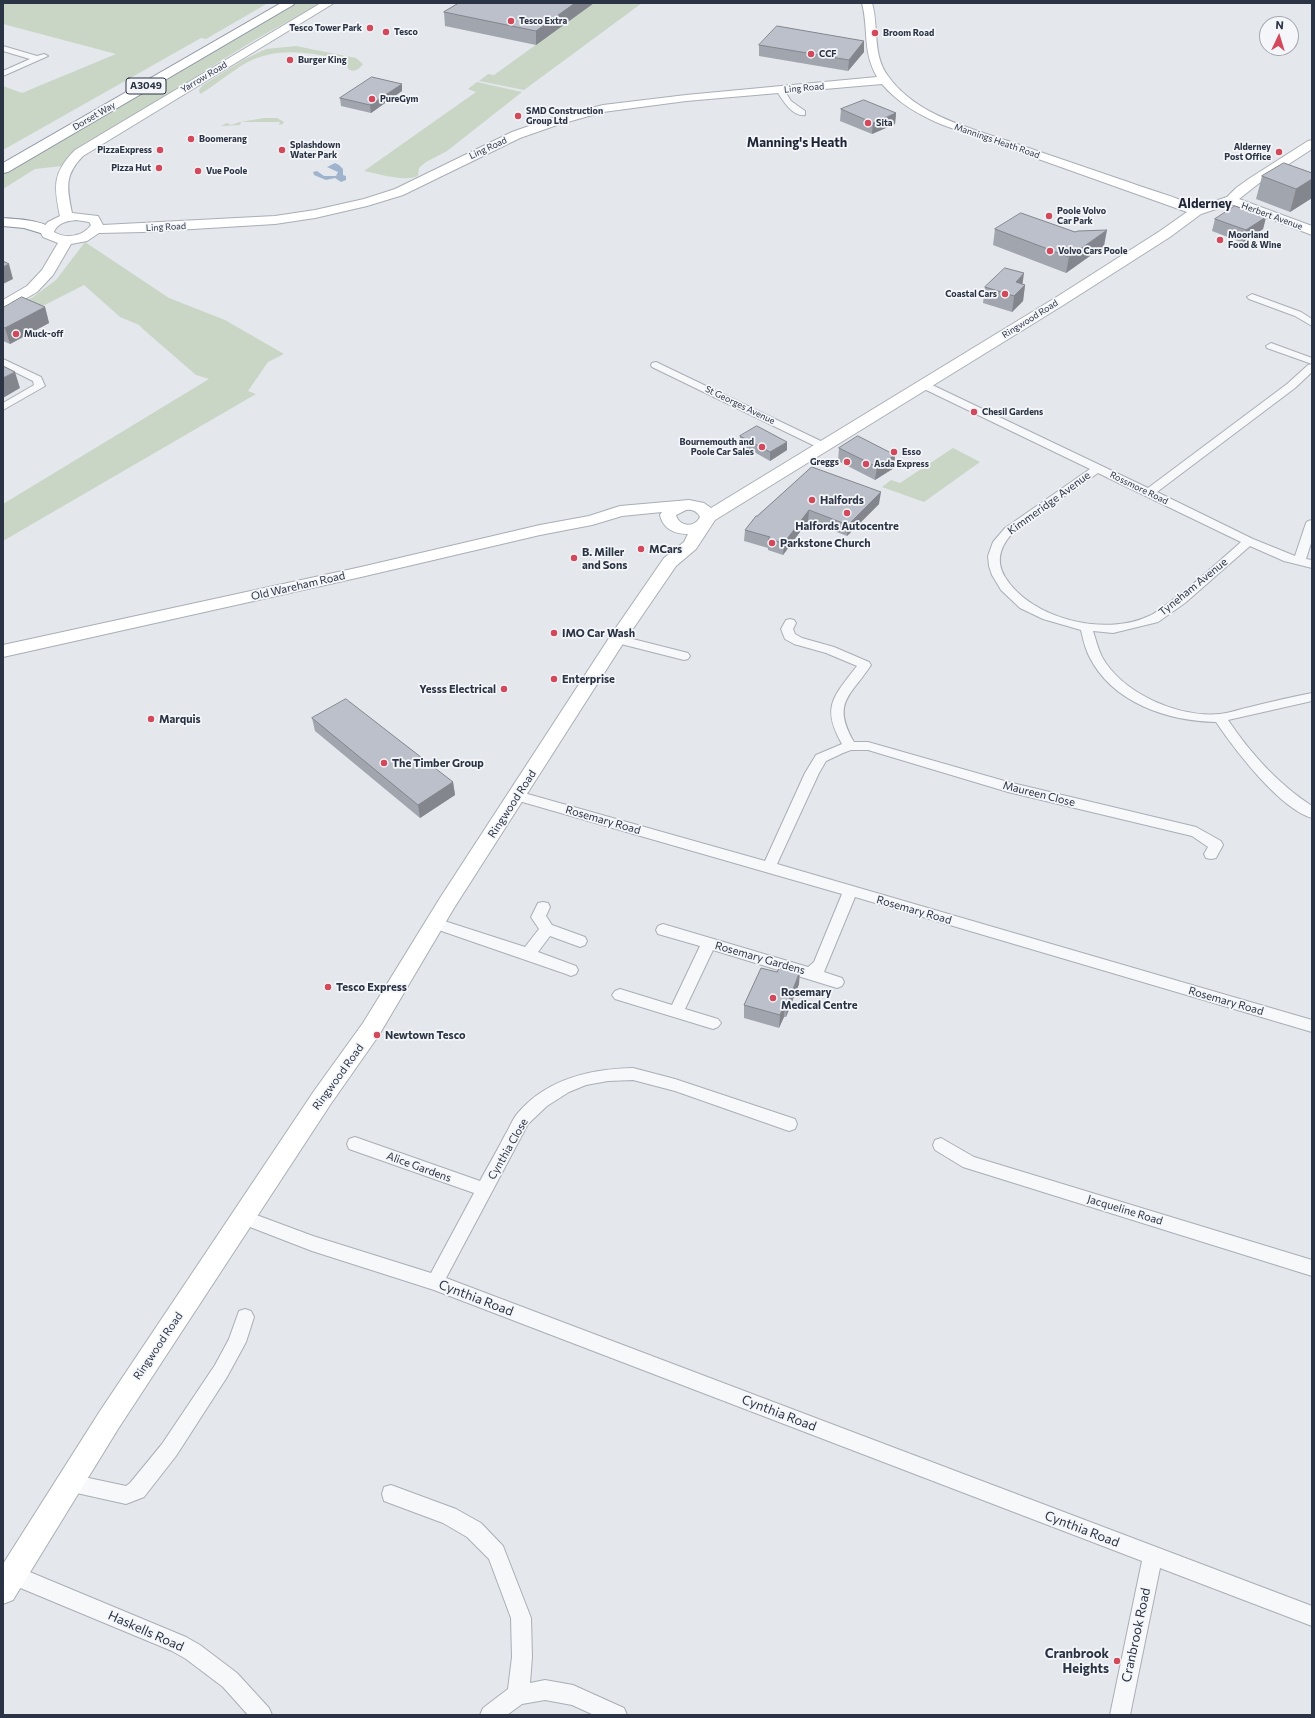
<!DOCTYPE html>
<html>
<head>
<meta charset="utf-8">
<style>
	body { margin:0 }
	#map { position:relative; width:1315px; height:1718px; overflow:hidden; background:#e4e7ec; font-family:Commissioner,sans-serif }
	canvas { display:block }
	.frame { position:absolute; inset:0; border:4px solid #2b3445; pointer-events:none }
	.north { position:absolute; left:1259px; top:16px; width:40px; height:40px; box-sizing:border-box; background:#f4f6f9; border:1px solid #a4a8b1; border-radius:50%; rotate:4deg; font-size:11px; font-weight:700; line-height:16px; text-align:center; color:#2b3445 }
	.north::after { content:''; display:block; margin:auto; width:14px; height:18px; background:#d1495b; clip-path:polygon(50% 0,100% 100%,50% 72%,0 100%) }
</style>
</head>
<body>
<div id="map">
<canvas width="1315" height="1718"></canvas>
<div class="frame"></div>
<div class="north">N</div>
</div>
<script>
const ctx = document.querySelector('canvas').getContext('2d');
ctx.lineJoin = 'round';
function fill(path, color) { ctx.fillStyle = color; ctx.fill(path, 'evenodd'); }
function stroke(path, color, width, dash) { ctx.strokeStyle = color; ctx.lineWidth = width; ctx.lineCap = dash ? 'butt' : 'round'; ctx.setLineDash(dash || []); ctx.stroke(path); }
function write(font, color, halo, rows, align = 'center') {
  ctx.font = font + ' Commissioner,sans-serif'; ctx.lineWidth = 3.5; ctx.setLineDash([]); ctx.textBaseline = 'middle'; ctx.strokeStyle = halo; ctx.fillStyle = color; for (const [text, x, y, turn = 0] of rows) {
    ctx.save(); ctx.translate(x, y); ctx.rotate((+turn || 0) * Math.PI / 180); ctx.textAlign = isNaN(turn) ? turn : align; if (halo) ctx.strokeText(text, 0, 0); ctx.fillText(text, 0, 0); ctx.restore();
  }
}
fill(new Path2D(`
	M 3,3 L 268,3 L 206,39 L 201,38 L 3,150 L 3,86 L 22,93 L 116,54 L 3,24 Z
	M 296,3 L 325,3 C 265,30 208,70 152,104 C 126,120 81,143 62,166 L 35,169 L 3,189 L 3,174 Z
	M 594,3 L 642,3 L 524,90 L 479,81 L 488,74 L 494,75 Z
	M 296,46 L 356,58 L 363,64 C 359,69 356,72 349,70 L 345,61 C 313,52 277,46 246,63 C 230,72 216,85 200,94 L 199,90 L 203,85 L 245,59 L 266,49 Z
	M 477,82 L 522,92 L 447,151 L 426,162 L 419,168 L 418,176 C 405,182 379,174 364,171 L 476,92 L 468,89 Z
	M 264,118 L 277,118 L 284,122 L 283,124 L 279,125 L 280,122 L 241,122 L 240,125 L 221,126 L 227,123 L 231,125 L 240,122 Z
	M 85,242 L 169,298 L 225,320 L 284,354 L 268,362 L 248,391 L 256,394 L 3,541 L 3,504 L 209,379 L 196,375 L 144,330 L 139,325 L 120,317 L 84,285 L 27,314 L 3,316 L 33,297 L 56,280 Z
	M 953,448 L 980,462 L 924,502 L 882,487 L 891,480 L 900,483 Z`), '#c9d6c5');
fill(new Path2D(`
	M 335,163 L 339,165 L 343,169 L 343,175 L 346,176 L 346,180 L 341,182 L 335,178 L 326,180 L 314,175 L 313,172 L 317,171 L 324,176 L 336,176 L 338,172 L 327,167 Z`), '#9fb4cc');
const street = new Path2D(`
	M 3,46 L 37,56 L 44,54 L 48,56 L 3,76 L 3,71 L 30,59 L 3,51 Z
	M 777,88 L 783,88 L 791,101 L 805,111 L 805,115 C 792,117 782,99 776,90 Z
	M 1252,294 L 1301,312 L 1312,319 L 1312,326 L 1295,316 L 1249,299 L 1247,297 Z
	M 1271,343 L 1312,358 L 1312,372 L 1295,388 L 1157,492 L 1253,539 L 1295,556 L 1306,523 L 1308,521 L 1312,520 L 1312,540 L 1306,559 L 1312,560 L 1312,568 L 1284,561 L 1250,546 L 1185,603 L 1158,622 L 1113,633 L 1093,631 C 1096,640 1098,649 1102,657 C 1123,694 1179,718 1220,714 C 1230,713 1240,709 1250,707 C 1270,702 1291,697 1312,693 L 1312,701 L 1228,720 C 1251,754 1278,784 1312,806 L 1312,818 C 1279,808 1235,750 1216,722 C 1168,721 1112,703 1089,656 C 1085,648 1083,639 1081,630 L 1043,619 L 1020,608 L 1001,590 L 992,575 L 989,566 L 988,556 L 993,542 L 1005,528 L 1090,469 L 920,387 L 919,385 L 924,382 L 928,383 L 1148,488 L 1287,384 L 1308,365 L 1312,364 L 1267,348 L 1266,346 ZM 1098,473 L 1241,542 C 1217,563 1193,586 1167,604 C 1161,608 1156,613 1149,616 C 1105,637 1031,619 1005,577 C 994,559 1002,542 1017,529 Z
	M 3,359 L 41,377 L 45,386 L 3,410 L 3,403 L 34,385 L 33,381 L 3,366 Z
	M 656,362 L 827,444 L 828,446 L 823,449 L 819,448 L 652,367 L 651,365 L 652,363 Z
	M 790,619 L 794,620 L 796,623 L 793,629 L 795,634 L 802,638 L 834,647 L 869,662 L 871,665 C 851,696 831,702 854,742 L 868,742 L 1008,782 L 1196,827 L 1221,841 L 1223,845 L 1216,858 L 1211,859 L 1206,858 L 1204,854 L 1208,847 L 1192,836 L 1008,792 L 868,750 L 851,750 L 843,753 L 826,761 L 819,773 L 777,864 L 1312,1020 L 1312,1032 L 855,897 L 824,972 L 842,978 L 844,982 L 842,986 L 837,988 L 713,950 L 685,1009 L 718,1019 L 721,1023 L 718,1027 L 713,1029 L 615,999 L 612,995 L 615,991 L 620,989 L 672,1005 L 700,946 L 658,934 L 656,930 L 658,926 L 663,924 L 808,967 L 814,962 L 842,894 L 512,799 L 510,796 L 512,793 L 517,791 L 765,861 L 805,773 L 816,755 L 842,744 C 821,707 833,697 857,666 L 826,653 L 794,644 L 785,639 L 781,629 L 786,620 Z
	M 617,635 L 688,653 L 690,656 L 688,659 L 684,660 L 613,642 L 611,639 L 613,636 Z
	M 543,902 L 548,903 L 550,907 L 546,916 L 552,925 L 585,937 L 587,941 L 585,945 L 580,947 L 550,936 L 538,952 L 576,966 L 578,970 L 576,974 L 571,976 L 566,974 L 430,927 L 428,923 L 430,919 L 435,918 L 525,947 L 539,929 L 531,917 L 538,903 Z
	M 633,1068 L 675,1079 L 795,1119 L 797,1124 L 795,1129 L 789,1131 L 675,1091 L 633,1080 L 608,1081 L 586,1085 L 569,1092 L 547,1106 L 528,1124 L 446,1278 L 1312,1606 L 1312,1626 L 1160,1568 L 1130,1715 L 1110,1715 L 1142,1561 L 434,1290 L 312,1251 L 237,1222 L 235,1217 L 237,1212 L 243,1210 L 313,1236 L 431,1273 L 474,1193 L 349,1149 L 347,1144 L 349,1139 L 355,1137 L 480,1181 C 488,1166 497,1151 505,1135 C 509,1129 512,1120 517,1114 C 546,1079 590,1069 633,1068 Z
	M 941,1138 L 974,1157 L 1312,1260 L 1312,1276 L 963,1167 L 935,1150 L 933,1145 L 935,1140 Z
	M 245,1309 L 251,1311 L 254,1317 L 246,1342 L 227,1377 L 176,1456 L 144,1497 L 126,1504 L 63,1490 L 61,1483 L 63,1476 L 70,1474 L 126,1486 L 130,1483 L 162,1444 L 215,1365 L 229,1339 L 239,1311 Z
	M 391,1485 L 456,1509 L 481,1523 L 503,1546 L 531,1618 L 532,1657 L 530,1683 L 545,1680 L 573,1685 L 624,1708 L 627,1715 L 594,1715 L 572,1705 L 545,1700 L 522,1704 L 507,1715 L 480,1715 L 483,1708 L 508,1689 L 512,1657 L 511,1618 L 489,1559 L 467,1537 L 443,1523 L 384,1501 L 382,1494 L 384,1487 Z
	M 13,1565 L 186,1637 L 200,1645 L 237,1673 L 269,1708 L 272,1715 L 248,1715 L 223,1687 L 186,1659 L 172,1651 L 6,1582 L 3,1575 L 6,1568 Z`);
const secondary = new Path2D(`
	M 321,3 L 334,3 L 83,156 C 64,175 67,188 72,213 L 98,216 L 103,225 L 275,216 L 315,210 L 364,199 L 395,189 L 512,132 L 549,119 L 603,105 L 686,95 L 877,77 C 862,50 869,31 862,3 L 872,3 C 879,27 872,55 888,76 C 916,116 973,129 1017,144 C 1055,157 1093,170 1131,183 C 1153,191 1176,197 1197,207 L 1227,197 L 1236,188 L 1250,178 L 1308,141 L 1312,140 L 1312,149 L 1258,184 L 1239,199 L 1312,226 L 1312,235 L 1231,204 L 1201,214 L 1170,237 L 1065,304 L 715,520 L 696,549 L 676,566 L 624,642 L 454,908 L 379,1035 L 330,1105 L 118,1429 L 13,1600 L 3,1604 L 3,1564 L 100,1411 L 314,1091 L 363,1023 L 440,898 L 611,635 L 664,558 L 684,542 L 688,534 C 675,534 663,529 660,515 L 662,512 L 622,516 L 592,525 L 540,535 L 361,577 L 3,657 L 3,645 L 361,567 L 540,525 L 589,516 L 620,506 L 689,500 L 704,503 L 711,508 L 1055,298 L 1160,231 L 1187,212 L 943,125 C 919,115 898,103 882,84 L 686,101 L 603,112 L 557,125 L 520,138 L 403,195 L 367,206 L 315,218 L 275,224 L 143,232 L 99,233 L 87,241 L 71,244 L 53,275 L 37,292 L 8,309 L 3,310 L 3,300 L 27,286 L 42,270 L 58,243 L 43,237 L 40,231 L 48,222 L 60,216 C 54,187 52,173 75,150 ZM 76,220 L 89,222 L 91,225 C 83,237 65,239 54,232 C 57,223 67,221 76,220 ZM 686,510 C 692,509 697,511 700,517 C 695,528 679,527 676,515 Z`);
const highway = new Path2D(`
	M 281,3 L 295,3 L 293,5 L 8,172 L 3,173 L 3,163 Z
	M 3,218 C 15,219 47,220 54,231 L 52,234 L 47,235 L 24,228 L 3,226 Z`);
stroke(street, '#a9aeb7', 2);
stroke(secondary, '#a9aeb7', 2);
stroke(highway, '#8b94a3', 2);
fill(street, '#f7f8fa');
fill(secondary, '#fff');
fill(highway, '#fff');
fill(new Path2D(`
	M 456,3 L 594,3 L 536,45 L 445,26 L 444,12 L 456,5 Z
	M 864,41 L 864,52 L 848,71 L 759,56 L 759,45 Z
	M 402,91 L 371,113 L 341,106 L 340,98 Z
	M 841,109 L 896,113 L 895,124 L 872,134 L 840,121 Z
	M 1312,173 L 1312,198 L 1290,212 L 1256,199 L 1262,176 Z
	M 1266,217 L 1263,229 L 1243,243 L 1212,231 L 1215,219 Z
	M 995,229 L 1104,246 L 1066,273 L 993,245 Z
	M 1023,284 L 1025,285 L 1023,301 L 1012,312 L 983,303 L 985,287 Z
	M 45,307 L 49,323 L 10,344 L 3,341 L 3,308 Z
	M 740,436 L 787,450 L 770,461 L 740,444 Z
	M 839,448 L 895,455 L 894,468 L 875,480 L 838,461 Z
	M 812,467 L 879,504 L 847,536 L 808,521 L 783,555 L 768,550 L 768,548 L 744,541 L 745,530 L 757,516 Z
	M 312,718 L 453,782 L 455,795 L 420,818 L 315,731 Z
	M 777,972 L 799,984 L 786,1017 L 784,1017 L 779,1028 L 744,1018 L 744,1005 Z`), '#a1a5ae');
fill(new Path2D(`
	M 575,3 L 594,3 L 536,45 L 536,31 Z
	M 864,41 L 864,52 L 848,71 L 849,60 Z
	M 402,84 L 402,91 L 371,113 L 370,105 Z
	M 896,113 L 895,124 L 872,134 L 873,123 Z
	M 1312,179 L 1312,198 L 1290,212 L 1296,189 Z
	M 1266,217 L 1263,229 L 1243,243 L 1246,230 Z
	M 1107,230 L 1104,246 L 1066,273 L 1069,257 Z
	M 9,264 L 13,279 L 3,284 L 3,267 Z
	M 1024,273 L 1022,288 L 1025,285 L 1023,301 L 1012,312 L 1016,282 Z
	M 45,307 L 49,323 L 10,344 L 5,328 Z
	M 15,372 L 20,388 L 3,398 L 3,378 Z
	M 787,442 L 787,450 L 770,461 L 770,452 Z
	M 895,455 L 894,468 L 875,480 L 877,467 Z
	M 881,492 L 879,504 L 847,536 L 848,525 Z
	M 809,510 L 808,521 L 783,555 L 784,543 Z
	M 453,782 L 455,795 L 420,818 L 418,805 Z
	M 800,971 L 799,984 L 786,1017 L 787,1005 Z
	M 785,1004 L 784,1017 L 779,1028 L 780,1015 Z`), '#83868d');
const building = new Path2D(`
	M 459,3 L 575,3 L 536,31 L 444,12 Z
	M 777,26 L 864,41 L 849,60 L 759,45 Z
	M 372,77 L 402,84 L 370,105 L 340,98 Z
	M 864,100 L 896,113 L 873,123 L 841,109 Z
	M 1284,163 L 1312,173 L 1312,179 L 1296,189 L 1262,176 Z
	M 1235,206 L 1266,217 L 1246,230 L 1215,219 Z
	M 1021,213 L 1075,232 L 1078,231 L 1107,230 L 1069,257 L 995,229 Z
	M 3,261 L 9,264 L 3,267 Z
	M 1005,268 L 1024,273 L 1016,282 L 1025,285 L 1014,296 L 985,287 Z
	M 22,297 L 45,307 L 5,328 L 3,327 L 3,308 Z
	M 3,366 L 15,372 L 3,378 Z
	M 757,426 L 787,442 L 770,452 L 740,436 Z
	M 858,436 L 895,455 L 877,467 L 839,448 Z
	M 812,467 L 881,492 L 848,525 L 809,510 L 784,543 L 768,539 L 770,537 L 745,530 L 756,516 L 757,516 Z
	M 346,699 L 453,782 L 418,805 L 312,718 Z
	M 780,966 L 800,971 L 787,1005 L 785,1004 L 780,1015 L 744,1005 L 761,968 L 777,972 Z`);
fill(building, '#bbc0ca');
stroke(building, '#83868d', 1);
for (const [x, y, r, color] of [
	[511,21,4,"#d1495b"],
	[370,28,4,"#d1495b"],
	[386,32,4,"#d1495b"],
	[875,33,4,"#d1495b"],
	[811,54,4,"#d1495b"],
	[290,60,4,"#d1495b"],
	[372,99,4,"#d1495b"],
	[518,116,4,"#d1495b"],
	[868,123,4,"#d1495b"],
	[191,139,4,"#d1495b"],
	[160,150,4,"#d1495b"],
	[282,150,4,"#d1495b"],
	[1279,152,4,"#d1495b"],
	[159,168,4,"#d1495b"],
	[198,171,4,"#d1495b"],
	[1049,216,4,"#d1495b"],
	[1220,240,4,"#d1495b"],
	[1050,251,4,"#d1495b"],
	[1005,294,4,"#d1495b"],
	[16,334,4,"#d1495b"],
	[974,412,4,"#d1495b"],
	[762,447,4,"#d1495b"],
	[894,452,4,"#d1495b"],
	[847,462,4,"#d1495b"],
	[866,464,4,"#d1495b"],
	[812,500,4,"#d1495b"],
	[847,513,4,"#d1495b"],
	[772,543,4,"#d1495b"],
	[641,549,4,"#d1495b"],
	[574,558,4,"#d1495b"],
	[554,633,4,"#d1495b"],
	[554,679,4,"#d1495b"],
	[504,689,4,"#d1495b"],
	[151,719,4,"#d1495b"],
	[384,763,4,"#d1495b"],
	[328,987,4,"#d1495b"],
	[773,998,4,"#d1495b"],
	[377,1035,4,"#d1495b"],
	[1117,1661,4,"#d1495b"]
]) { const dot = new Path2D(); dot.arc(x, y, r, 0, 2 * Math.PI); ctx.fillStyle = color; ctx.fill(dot); stroke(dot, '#f4f6f9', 1.5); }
write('bold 9px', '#2b3445', '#f4f6f9', [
	["Tesco Extra",519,21],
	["Tesco Tower Park",362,28,"right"],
	["Tesco",394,32],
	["Broom Road",883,33],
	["CCF",819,54],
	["Burger King",298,60],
	["PureGym",380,99],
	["SMD Construction",526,111],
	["Group Ltd",526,121],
	["Sita",876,123],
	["Boomerang",199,139],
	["Splashdown",290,145],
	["Water Park",290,155],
	["Alderney",1271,147,"right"],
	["Post Office",1271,157,"right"],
	["PizzaExpress",152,150,"right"],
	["Pizza Hut",151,168,"right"],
	["Vue Poole",206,171],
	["Poole Volvo",1057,211],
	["Car Park",1057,221],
	["Moorland",1228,235],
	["Food & Wine",1228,245],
	["Volvo Cars Poole",1058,251],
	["Coastal Cars",997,294,"right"],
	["Muck-off",24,334],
	["Chesil Gardens",982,412],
	["Bournemouth and",754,442,"right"],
	["Poole Car Sales",754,452,"right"],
	["Esso",902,452],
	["Greggs",839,462,"right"],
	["Asda Express",874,464]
], 'left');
write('9px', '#2b3445', '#f4f6f9', [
	["Yarrow Road",204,77,-31],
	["Ling Road",804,88,-5],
	["Dorset Way",94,116,-30],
	["Mannings Heath Road",997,141,19],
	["Ling Road",488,148,-25],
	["Herbert Avenue",1272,216,20],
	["Ling Road",166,227,-3],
	["Ringwood Road",1030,319,-32],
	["St Georges Avenue",740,405,26],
	["Rossmore Road",1139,488,26]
]);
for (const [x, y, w] of [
	[146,86,40]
]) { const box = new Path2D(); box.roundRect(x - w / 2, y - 8, w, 16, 3); ctx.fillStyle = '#f4f6f9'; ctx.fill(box); stroke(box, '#2b3445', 1); }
write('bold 10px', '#2b3445', null, [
	["A3049",146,86]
]);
write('bold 11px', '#2b3445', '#f4f6f9', [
	["Halfords",820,500],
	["Halfords Autocentre",847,526,"center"],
	["Parkstone Church",780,543],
	["MCars",649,549],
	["B. Miller",582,552],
	["and Sons",582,565],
	["IMO Car Wash",562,633],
	["Enterprise",562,679],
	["Yesss Electrical",496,689,"right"],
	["Marquis",159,719],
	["The Timber Group",392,763],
	["Tesco Express",336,987],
	["Rosemary",781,992],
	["Medical Centre",781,1005],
	["Newtown Tesco",385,1035]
], 'left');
write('11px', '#2b3445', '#f4f6f9', [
	["Kimmeridge Avenue",1049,503,-36],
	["Old Wareham Road",298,586,-13],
	["Tyneham Avenue",1193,587,-39],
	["Maureen Close",1039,794,14],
	["Ringwood Road",512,804,-57],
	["Rosemary Road",603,820,16],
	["Rosemary Road",914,910,16],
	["Rosemary Gardens",760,958,16],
	["Rosemary Road",1226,1001,16],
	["Ringwood Road",338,1077,-54],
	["Cynthia Close",508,1149,-60],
	["Alice Gardens",419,1167,20],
	["Jacqueline Road",1125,1210,17],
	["Ringwood Road",158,1346,-56]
]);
write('bold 13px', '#1d2536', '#f4f6f9', [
	["Manning's Heath",797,143],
	["Alderney",1205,204]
]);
write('13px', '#2b3445', '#f4f6f9', [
	["Cynthia Road",476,1298,21],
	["Cynthia Road",779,1413,21],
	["Cynthia Road",1082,1529,21],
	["Haskells Road",146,1631,24],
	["Cranbrook Road",1136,1635,-78]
]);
write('bold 13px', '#2b3445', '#f4f6f9', [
	["Cranbrook",1109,1654],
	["Heights",1109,1669]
], 'right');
</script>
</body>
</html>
